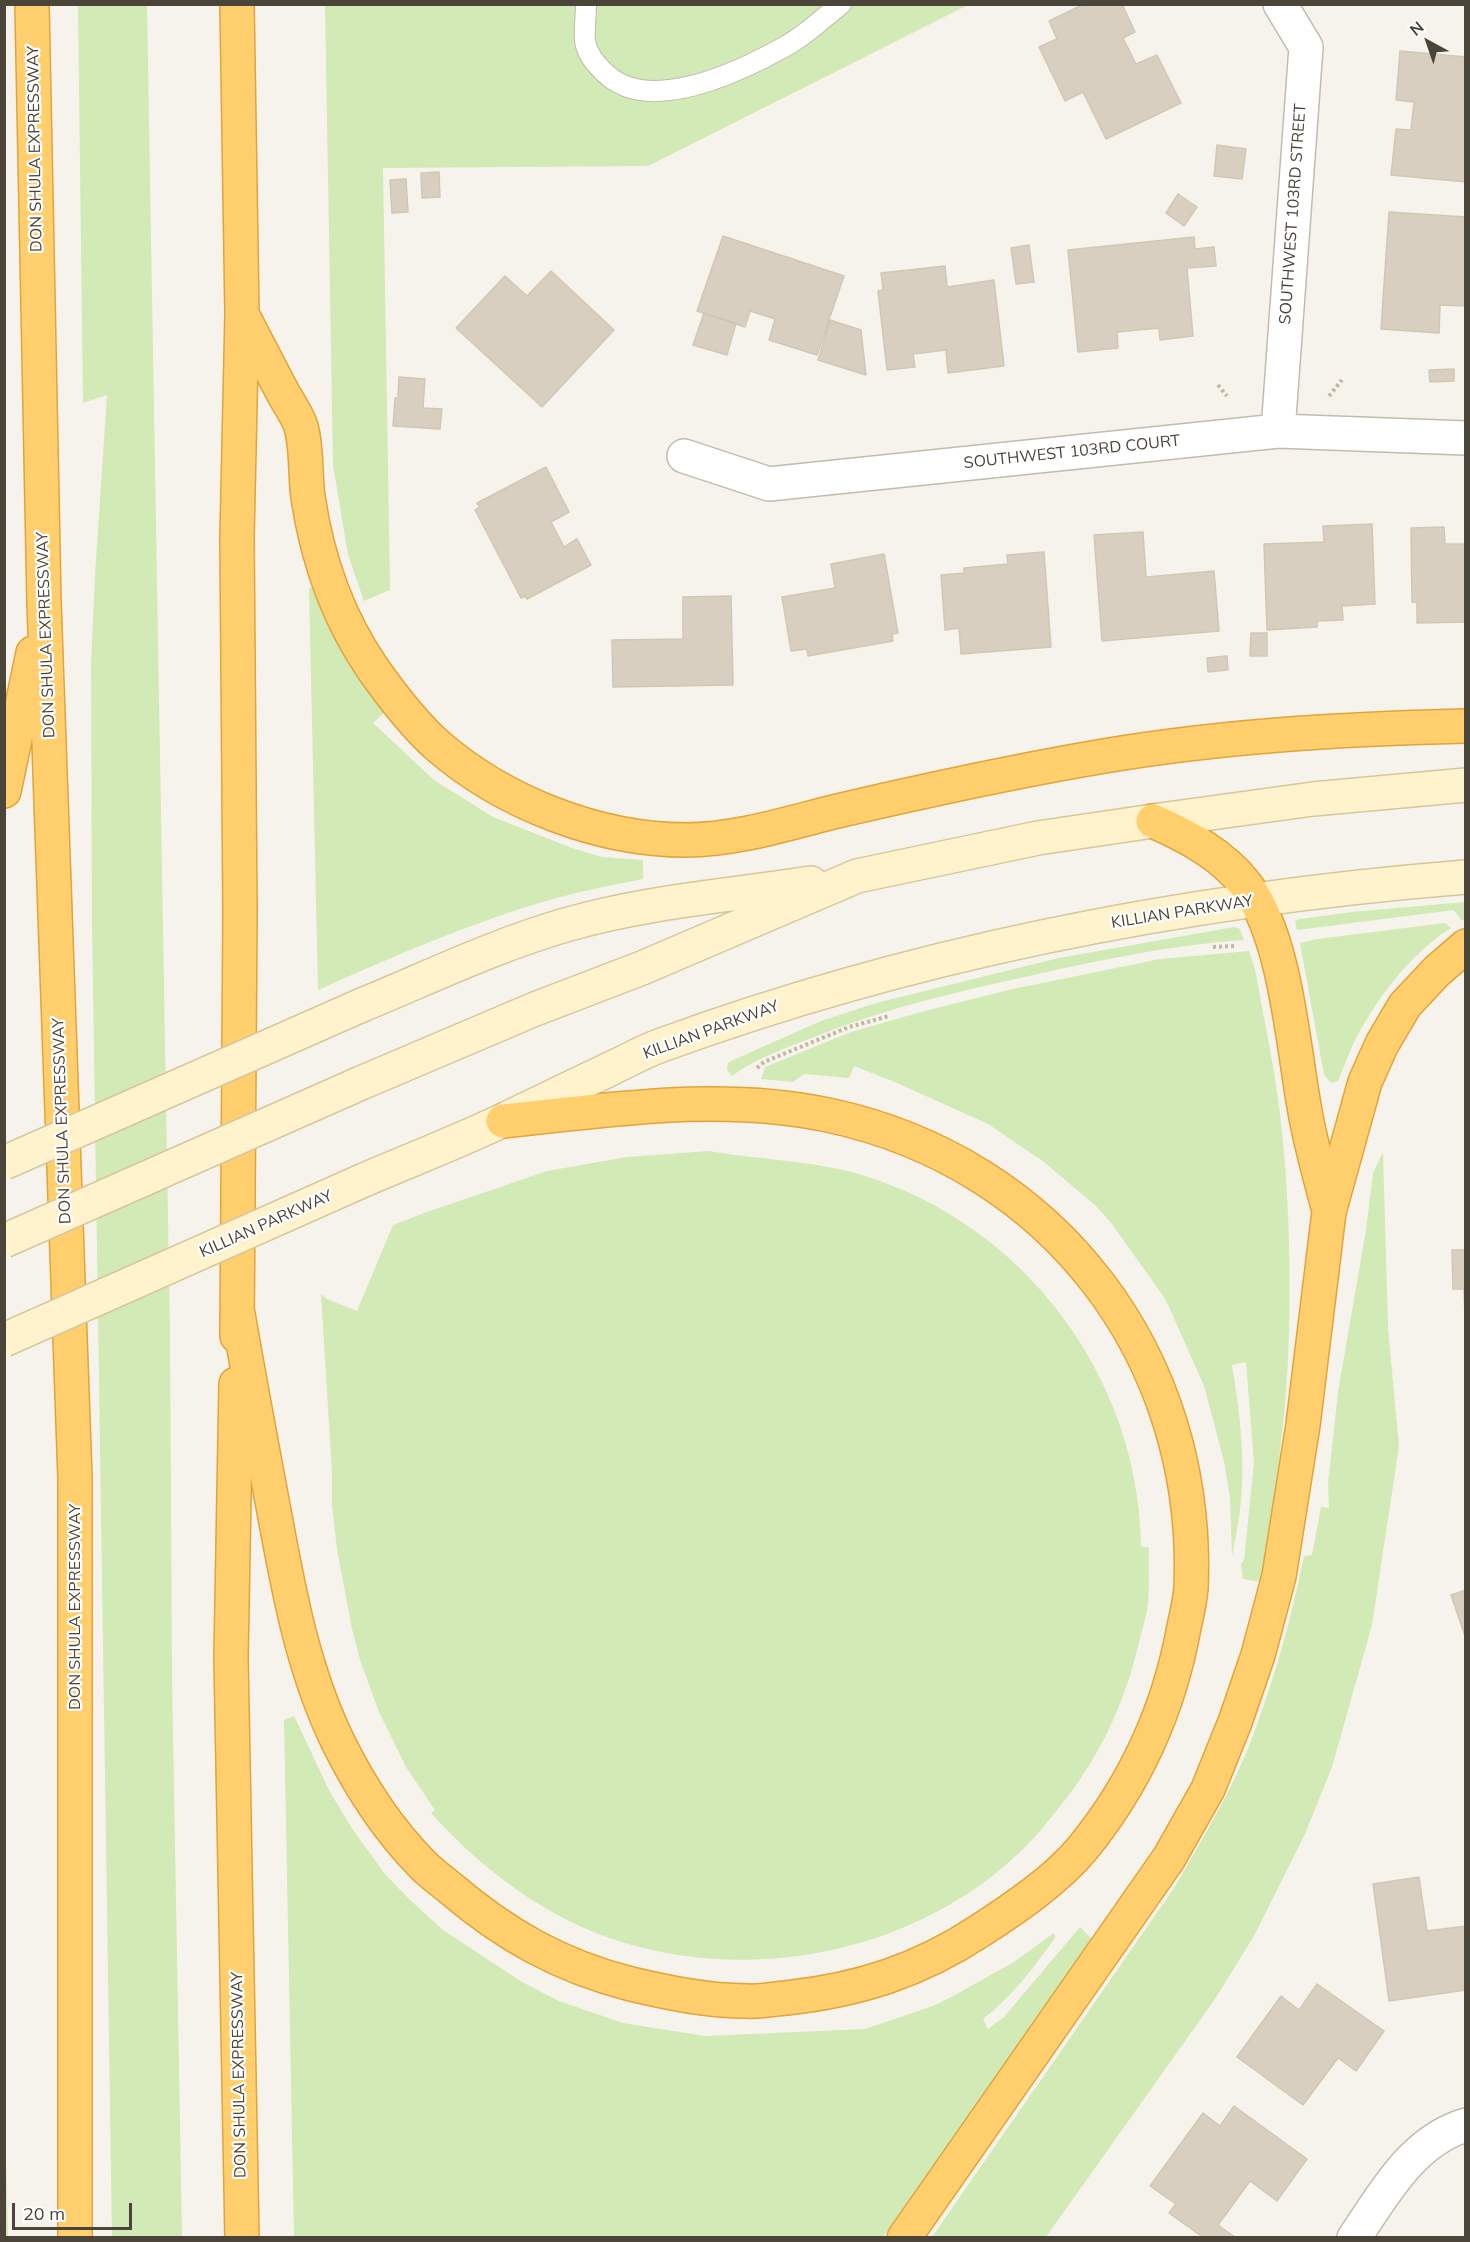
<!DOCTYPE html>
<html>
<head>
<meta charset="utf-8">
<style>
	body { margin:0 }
	#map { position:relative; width:1470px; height:2242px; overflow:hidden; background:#f6f3ec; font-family:Mulish,sans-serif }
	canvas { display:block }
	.frame { position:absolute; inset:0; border:6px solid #4b4439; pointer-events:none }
	.north { position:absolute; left:1398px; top:12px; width:60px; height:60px; -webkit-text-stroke:4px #fff; paint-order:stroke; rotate:320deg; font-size:16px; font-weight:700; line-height:24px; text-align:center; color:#4b4439 }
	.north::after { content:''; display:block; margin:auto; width:21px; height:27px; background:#4b4439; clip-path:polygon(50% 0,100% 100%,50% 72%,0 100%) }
	.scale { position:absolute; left:12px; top:2203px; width:120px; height:27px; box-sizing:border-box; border:3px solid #4b4439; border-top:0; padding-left:8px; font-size:18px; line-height:21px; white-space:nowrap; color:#4b4439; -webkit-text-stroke:4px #fff; paint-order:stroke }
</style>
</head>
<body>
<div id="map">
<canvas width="1470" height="2242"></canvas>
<div class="frame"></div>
<div class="north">N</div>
<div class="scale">20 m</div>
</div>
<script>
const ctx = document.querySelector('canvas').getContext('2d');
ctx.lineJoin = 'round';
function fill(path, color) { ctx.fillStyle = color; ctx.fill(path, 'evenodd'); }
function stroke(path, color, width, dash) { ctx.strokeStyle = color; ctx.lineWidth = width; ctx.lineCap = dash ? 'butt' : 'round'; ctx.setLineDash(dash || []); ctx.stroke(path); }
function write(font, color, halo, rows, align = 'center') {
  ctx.font = font + ' Mulish,sans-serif'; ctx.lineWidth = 4.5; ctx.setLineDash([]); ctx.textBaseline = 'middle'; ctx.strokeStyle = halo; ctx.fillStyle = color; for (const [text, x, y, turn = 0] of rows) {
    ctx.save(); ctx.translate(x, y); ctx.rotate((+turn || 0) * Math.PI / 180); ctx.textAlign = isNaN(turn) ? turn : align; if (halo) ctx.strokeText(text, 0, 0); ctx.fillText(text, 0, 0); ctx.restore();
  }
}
fill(new Path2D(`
	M 78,5 L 147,5 L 170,1334 L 172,1676 L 182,2238 L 112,2237 L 92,920 L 91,663 L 95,575 L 107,395 L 83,403 Z
	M 325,5 L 968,5 L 648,166 L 383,168 L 390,590 L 364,601 L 348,555 L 333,465 Z
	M 312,587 C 331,633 352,674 384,713 L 373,723 L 434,780 L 493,817 L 572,848 L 602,857 L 643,860 L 643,879 C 613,885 582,891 553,899 C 472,922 394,956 318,990 L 309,588 Z
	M 1465,902 L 1465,918 L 1462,921 L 1454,910 L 1297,930 L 1295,921 L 1300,919 L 1352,912 Z
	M 1445,923 L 1451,928 C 1410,954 1379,996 1356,1038 C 1349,1052 1344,1067 1338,1081 L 1331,1083 L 1324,1075 L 1300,943 L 1318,939 Z
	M 1234,927 L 1240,929 L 1244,940 C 1171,945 1100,960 1029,976 C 956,992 883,1009 814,1037 C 786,1048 756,1058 732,1076 L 727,1070 L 728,1063 L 733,1060 L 821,1021 L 876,1003 L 1059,958 Z
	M 1249,951 L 1255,969 C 1261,1003 1268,1037 1274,1072 C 1288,1158 1291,1247 1289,1334 C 1287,1418 1274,1500 1261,1582 L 1243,1579 L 1241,1564 L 1244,1560 L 1254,1463 L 1246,1362 L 1232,1365 C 1240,1413 1246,1462 1240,1510 C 1238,1525 1235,1541 1232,1556 L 1230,1498 L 1224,1461 L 1204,1386 L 1166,1300 L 1112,1224 L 1096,1206 L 1044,1162 L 988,1124 L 897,1083 L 854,1066 L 849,1078 L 804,1074 L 793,1082 L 761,1079 L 765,1067 L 851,1032 L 921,1012 L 1013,989 L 1160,959 Z
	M 709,1151 C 759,1160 812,1160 862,1175 C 1024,1224 1139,1377 1141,1546 L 1149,1548 C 1148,1566 1150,1585 1148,1603 C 1147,1615 1143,1626 1140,1638 C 1126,1699 1103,1751 1065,1800 C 1052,1816 1040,1832 1026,1846 C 924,1949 761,1984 625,1943 C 550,1921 483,1871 431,1813 L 435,1810 L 406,1767 L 379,1712 L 361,1663 L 352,1629 L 337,1549 L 332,1506 L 332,1472 L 321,1294 L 327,1299 L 357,1311 L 393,1225 L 427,1212 L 547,1171 L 627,1157 Z
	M 1383,1152 L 1388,1328 L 1399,1446 L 1372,1625 L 1332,1767 L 1305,1834 L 1254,1936 L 1215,1999 L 1046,2237 L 932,2237 L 1174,1888 C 1201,1842 1229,1795 1249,1746 C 1273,1684 1291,1621 1304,1556 L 1312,1555 L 1321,1507 L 1329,1508 L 1328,1484 L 1338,1392 L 1366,1230 L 1373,1173 Z
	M 294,1716 L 330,1792 L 353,1830 L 385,1874 L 409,1899 L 443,1930 L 522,1982 L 559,2001 L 623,2023 L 705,2036 L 865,2029 L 933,2006 L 955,1995 L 1014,1962 L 1054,1933 L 1055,1938 C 1033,1968 1013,1996 983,2019 L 988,2029 L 1004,2017 L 1080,1927 L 1093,1940 L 883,2237 L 294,2237 L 284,1720 Z
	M 4,2086 L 8,2237 L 8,2238 L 4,2237 Z`), '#d2eab5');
const building = new Path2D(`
	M 1084,4 L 1122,4 L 1135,32 L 1123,38 L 1136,64 L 1157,55 L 1181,103 L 1106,139 L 1083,92 L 1065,101 L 1039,47 L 1057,39 L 1049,21 Z
	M 1400,51 L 1466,57 L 1466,182 L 1391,175 L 1396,129 L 1411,130 L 1414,102 L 1396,100 Z
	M 1217,145 L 1246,149 L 1242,179 L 1214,176 Z
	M 439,172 L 440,197 L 422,198 L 421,173 Z
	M 406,179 L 408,212 L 392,213 L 390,180 Z
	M 1178,194 L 1197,207 L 1184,226 L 1166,213 Z
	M 1389,212 L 1466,217 L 1466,306 L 1440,305 L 1439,333 L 1381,329 Z
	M 723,236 L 844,276 L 817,355 L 769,340 L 775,319 L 750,311 L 745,327 L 697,311 Z
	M 1194,237 L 1195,249 L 1214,247 L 1216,266 L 1187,268 L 1193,336 L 1160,340 L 1159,328 L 1117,332 L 1118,348 L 1078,352 L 1068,250 Z
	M 1029,245 L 1034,282 L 1016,284 L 1011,248 Z
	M 945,266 L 947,287 L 994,280 L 1004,366 L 948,373 L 946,350 L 913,354 L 915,367 L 887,370 L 878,291 L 883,290 L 881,273 Z
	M 551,271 L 614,330 L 542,407 L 456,328 L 505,276 L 527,296 Z
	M 704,313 L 736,323 L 727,355 L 693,345 Z
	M 830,320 L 861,330 L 866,375 L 818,360 Z
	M 1454,369 L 1454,381 L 1430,382 L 1429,370 Z
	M 399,377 L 425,379 L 423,408 L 442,409 L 440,429 L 393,426 L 395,398 L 398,398 Z
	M 546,467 L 569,512 L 551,522 L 564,547 L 577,539 L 591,565 L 527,599 L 525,596 L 521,598 L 475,510 L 480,507 L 477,503 Z
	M 1372,524 L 1375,604 L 1342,606 L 1343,620 L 1317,621 L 1317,627 L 1267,630 L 1264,544 L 1324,542 L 1323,526 Z
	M 1444,527 L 1445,544 L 1466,544 L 1466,622 L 1417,623 L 1417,602 L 1412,602 L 1411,528 Z
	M 1143,532 L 1146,577 L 1214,571 L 1219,631 L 1102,641 L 1094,535 Z
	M 1044,552 L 1051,647 L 961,654 L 959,628 L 945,630 L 941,575 L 964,573 L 964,568 L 1008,564 L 1007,555 Z
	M 884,554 L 898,633 L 892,634 L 893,641 L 808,656 L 807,649 L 791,651 L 782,597 L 835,588 L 831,564 Z
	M 731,596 L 733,685 L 613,687 L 612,640 L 683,639 L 683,597 Z
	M 1251,633 L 1267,633 L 1267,656 L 1250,656 Z
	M 1227,656 L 1228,670 L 1208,672 L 1207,658 Z
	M 1452,1250 L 1466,1250 L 1466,1347 L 1464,1289 L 1453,1289 Z
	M 1466,1590 L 1466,1639 L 1451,1595 Z
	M 1419,1877 L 1427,1931 L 1466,1926 L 1466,1990 L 1389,2001 L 1373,1884 Z
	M 1317,1984 L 1384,2031 L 1356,2071 L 1338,2058 L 1303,2105 L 1237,2057 L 1281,1996 L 1299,2010 Z
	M 1234,2106 L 1307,2159 L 1277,2201 L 1250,2181 L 1218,2225 L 1236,2238 L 1204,2238 L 1169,2213 L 1176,2204 L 1150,2186 L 1203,2113 L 1220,2126 Z`);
fill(building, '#d8cfc1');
stroke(building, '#d3c7b4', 1.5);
const lane = new Path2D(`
	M 586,4 C 586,16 584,30 585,41 C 587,54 595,63 604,72 C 648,117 741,71 786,46 C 806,35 823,18 841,4`);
const street = new Path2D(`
	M 1278,431 L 1306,47 L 1280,4
	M 684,456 L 769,484 L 1278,431 L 1466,438
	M 1354,2238 C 1384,2194 1412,2141 1466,2125`);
const secondary = new Path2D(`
	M 362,1005 C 430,977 498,944 569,924 C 645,902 732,895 811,883
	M 361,1083 L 535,1009 L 642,968 L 857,876 L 1038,838 L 1153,821 L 1313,799 L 1466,785
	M 364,1180 C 415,1158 468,1138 518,1113 C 549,1098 581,1083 612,1068 C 627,1061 643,1052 659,1046 C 918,951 1190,899 1466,877`);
const highway = new Path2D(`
	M 32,4 L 44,602 L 75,1478 L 75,2238
	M 237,4 L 242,314 L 237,537 L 240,912 L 237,1336
	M 244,318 C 257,343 270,368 283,393 C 289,404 298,416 301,427 C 307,446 305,476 308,497 C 317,558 338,618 373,669 C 392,696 413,724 438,746 C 504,803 599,840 686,840 C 740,840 794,821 846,809 C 924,791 1002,774 1081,760 C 1208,737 1336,729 1466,726
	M 4,791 L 33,653
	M 1153,821 C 1187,836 1222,854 1246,885 C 1287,939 1293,1050 1306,1117 C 1312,1149 1321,1180 1329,1211
	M 238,1314 C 249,1378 261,1442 273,1506 C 288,1587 302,1669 339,1744 C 360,1786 387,1828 420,1862 C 428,1871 439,1879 449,1887 C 505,1935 560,1966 631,1984 C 669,1993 708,2001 747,2001 C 760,2002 773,1999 786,1998 C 859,1990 919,1971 981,1930 C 1015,1908 1056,1880 1082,1849 C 1136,1783 1169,1710 1184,1627 C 1187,1614 1190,1601 1191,1588 C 1201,1357 1054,1163 828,1115 C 721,1092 610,1110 503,1121
	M 236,1384 L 231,1658 L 242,2238
	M 904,2238 L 1169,1858 L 1208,1789 L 1235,1722 L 1258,1655 L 1279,1576 L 1303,1425 L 1329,1212 L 1365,1082 L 1382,1044 L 1405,1005 L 1437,971 L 1466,946`);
stroke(lane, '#c2bbae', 22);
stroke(street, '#c2bbae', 36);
stroke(secondary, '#d6c79b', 36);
stroke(highway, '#e0a43c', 36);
stroke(new Path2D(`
	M 1218,385 L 1227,396
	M 1329,396 L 1342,380
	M 1213,947 L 1236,946
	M 757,1068 L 764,1062 L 849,1027 L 889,1016`), '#c4b79f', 4, [3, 3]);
stroke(lane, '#fff', 20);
stroke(street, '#fff', 33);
stroke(secondary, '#fff3cd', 33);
stroke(highway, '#ffcf6e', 33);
const secondaryBridge = new Path2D(`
	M 4,1163 L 362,1005
	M 4,1241 L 361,1083
	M 4,1340 L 364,1180`);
stroke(secondaryBridge, '#d6c79b', 36, []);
stroke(secondaryBridge, '#fff3cd', 33);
write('16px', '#4b4439', '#fff', [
	["DON SHULA EXPRESSWAY",35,149,-91],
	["SOUTHWEST 103RD STREET",1293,214,-86],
	["SOUTHWEST 103RD COURT",1072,452,-6],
	["DON SHULA EXPRESSWAY",46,635,-92],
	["KILLIAN PARKWAY",1182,912,-9],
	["KILLIAN PARKWAY",711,1030,-20],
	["DON SHULA EXPRESSWAY",62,1121,-92],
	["KILLIAN PARKWAY",266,1224,-24],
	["DON SHULA EXPRESSWAY",75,1607,-90],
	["DON SHULA EXPRESSWAY",239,2075,-91]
]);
</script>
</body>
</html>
